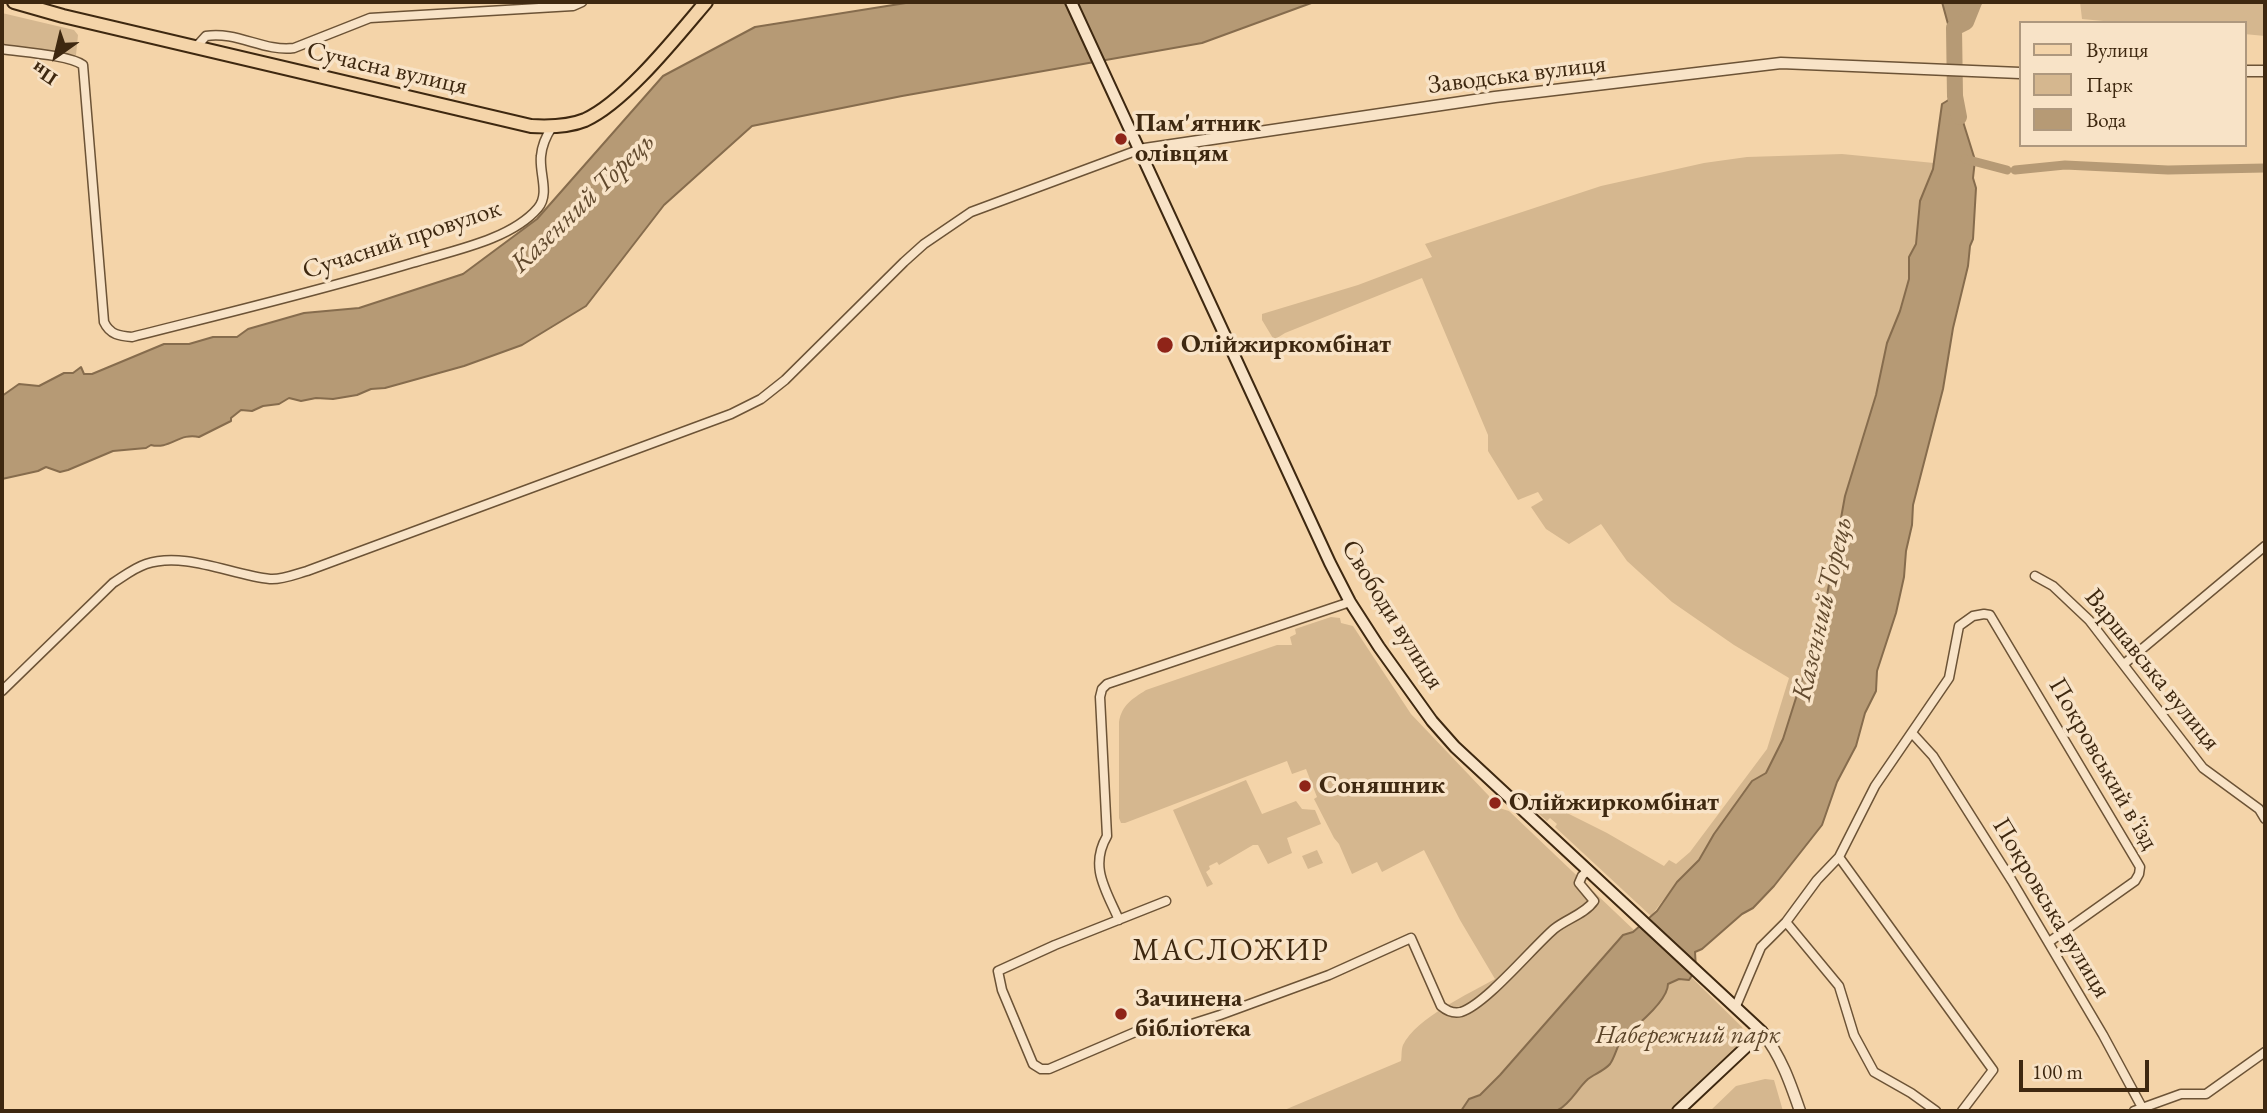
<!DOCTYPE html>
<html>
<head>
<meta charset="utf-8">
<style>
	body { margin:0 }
	#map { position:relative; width:2267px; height:1113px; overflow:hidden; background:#f4d4a9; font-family:"EB Garamond",serif }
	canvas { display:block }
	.frame { position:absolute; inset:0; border:4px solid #3e2810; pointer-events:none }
	.legend { position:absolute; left:2019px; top:21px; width:228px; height:126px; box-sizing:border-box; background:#f8e3c7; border:2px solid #ae987e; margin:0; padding:9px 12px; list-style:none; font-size:21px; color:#3e2810 }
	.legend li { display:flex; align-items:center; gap:14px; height:35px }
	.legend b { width:35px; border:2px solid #ae987e }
	.north { position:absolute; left:21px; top:21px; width:70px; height:70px; -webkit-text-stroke:5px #f8e3c7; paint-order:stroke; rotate:214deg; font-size:19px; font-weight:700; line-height:28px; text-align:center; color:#3e2810 }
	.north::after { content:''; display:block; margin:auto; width:24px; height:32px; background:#3e2810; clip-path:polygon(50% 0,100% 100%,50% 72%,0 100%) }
	.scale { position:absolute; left:2019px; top:1060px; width:130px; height:32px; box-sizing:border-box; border:4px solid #3e2810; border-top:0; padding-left:9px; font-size:21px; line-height:24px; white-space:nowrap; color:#3e2810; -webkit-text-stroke:5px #f8e3c7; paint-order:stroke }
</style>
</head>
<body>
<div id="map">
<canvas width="2267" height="1113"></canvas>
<div class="frame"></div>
<ul class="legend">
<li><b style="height:9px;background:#f4d4a9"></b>Вулиця</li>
<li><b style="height:19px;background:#d5b78f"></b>Парк</li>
<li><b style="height:19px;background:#b69a75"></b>Вода</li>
</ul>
<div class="north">Пн</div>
<div class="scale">100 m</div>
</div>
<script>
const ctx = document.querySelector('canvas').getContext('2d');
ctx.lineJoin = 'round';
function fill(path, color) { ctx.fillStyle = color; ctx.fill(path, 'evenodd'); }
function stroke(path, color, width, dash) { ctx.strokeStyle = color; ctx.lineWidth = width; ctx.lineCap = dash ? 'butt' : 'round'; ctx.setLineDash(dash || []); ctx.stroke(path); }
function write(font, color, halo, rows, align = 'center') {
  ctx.font = font + ' "EB Garamond",serif'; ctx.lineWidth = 7; ctx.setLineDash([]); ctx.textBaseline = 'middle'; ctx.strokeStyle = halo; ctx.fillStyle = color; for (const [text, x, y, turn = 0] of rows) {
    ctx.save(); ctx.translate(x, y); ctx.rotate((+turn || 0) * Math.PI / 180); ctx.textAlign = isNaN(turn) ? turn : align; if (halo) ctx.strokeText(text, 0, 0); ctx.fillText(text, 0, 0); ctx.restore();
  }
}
fill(new Path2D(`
	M 2080,2 L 2265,2 L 2265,36 L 2244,34 L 2244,23 L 2125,23 L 2082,19 Z
	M 2,13 L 74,30 L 78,35 L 76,55 L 2,45 Z
	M 1842,154 L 1934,163 L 1920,201 L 1916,244 L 1909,257 L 1909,279 L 1900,311 L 1887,343 L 1876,395 L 1845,496 L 1826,601 L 1811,662 L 1802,679 L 1783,739 L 1766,773 L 1752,781 L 1714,834 L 1699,860 L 1677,882 L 1651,916 L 1555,827 L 1557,824 L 1550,818 L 1547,821 L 1523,800 L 1529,794 L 1607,833 L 1664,866 L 1669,860 L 1676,864 L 1690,852 L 1767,749 L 1789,678 L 1734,645 L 1672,602 L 1627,561 L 1601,524 L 1569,544 L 1546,529 L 1531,507 L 1543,500 L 1538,492 L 1518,500 L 1488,451 L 1488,435 L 1422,278 L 1285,333 L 1274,340 L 1262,320 L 1262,314 L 1358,285 L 1432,257 L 1425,244 L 1601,186 L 1704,163 L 1747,157 Z
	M 1331,617 L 1340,618 L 1341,623 L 1353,626 L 1411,714 L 1489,796 L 1490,803 L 1496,809 L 1499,808 L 1509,811 L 1635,931 L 1623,935 L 1500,1075 L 1480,1095 L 1469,1099 L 1461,1111 L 1282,1111 L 1401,1061 C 1402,1056 1401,1050 1403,1045 C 1416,1018 1470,993 1495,979 L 1460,920 L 1424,850 L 1382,872 L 1377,862 L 1352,874 L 1339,844 L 1334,838 L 1314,799 L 1317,797 L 1306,769 L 1292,774 L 1287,761 L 1125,823 L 1121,823 L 1119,818 L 1119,722 C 1122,705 1132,699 1146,690 L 1277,645 L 1292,645 L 1290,637 L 1296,634 L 1295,629 Z
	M 1246,780 L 1262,814 L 1296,801 L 1302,809 L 1315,810 L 1321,824 L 1287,838 L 1292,853 L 1268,864 L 1258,845 L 1253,845 L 1219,865 L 1217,862 L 1209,866 L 1210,869 L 1206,872 L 1213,884 L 1207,887 L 1173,810 Z
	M 1317,850 L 1323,863 L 1308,869 L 1302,856 Z
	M 1691,977 L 1742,1027 L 1745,1035 L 1742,1045 L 1672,1111 L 1556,1111 L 1573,1098 L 1589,1078 L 1594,1076 L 1614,1054 L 1616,1048 L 1628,1032 L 1633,1030 L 1652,1011 L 1665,995 L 1668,984 L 1672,981 Z
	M 1765,1079 L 1774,1080 L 1783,1111 L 1710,1111 L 1736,1086 Z`), '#d5b78f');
const water = new Path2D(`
	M 912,2 L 1314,2 L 1202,43 L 902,96 L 752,126 L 664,205 L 586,306 L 522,345 L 464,366 L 385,388 L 371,389 L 357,395 L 333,399 L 316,398 L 301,401 L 289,398 L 279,404 L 263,406 L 252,411 L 241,410 L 231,418 L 231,421 L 199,437 C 180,432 169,450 151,445 L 146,448 L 113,451 L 68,470 L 60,472 L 46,467 L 38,471 L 2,479 L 2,396 L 19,384 L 39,386 L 64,373 L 73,373 L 81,367 L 84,374 L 92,374 L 164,344 L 189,344 L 213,337 L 237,337 L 248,329 L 304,313 L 359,308 L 463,274 L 537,219 L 663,76 L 755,27 Z
	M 1942,2 L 1982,2 L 1960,31 L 1948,24 Z
	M 1955,96 L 1975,160 L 1973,178 L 1976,188 L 1973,239 L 1970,246 L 1968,266 L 1953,328 L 1943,389 L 1913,505 L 1912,525 L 1906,551 L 1904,577 L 1896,613 L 1877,671 L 1876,691 L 1865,713 L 1856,746 L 1837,782 L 1822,825 L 1774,886 L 1753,908 L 1742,914 L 1702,949 L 1695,952 L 1696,969 L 1689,980 L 1679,979 L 1668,984 C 1668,999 1640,1023 1629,1032 C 1617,1040 1617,1054 1610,1064 C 1604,1071 1594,1074 1588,1079 C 1577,1089 1571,1103 1558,1110 C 1550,1113 1476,1111 1461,1111 L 1469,1099 L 1480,1095 L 1500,1075 L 1623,935 L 1633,932 L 1657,911 L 1677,882 L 1699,860 L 1714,834 L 1752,781 L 1766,773 L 1783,739 L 1802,679 L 1811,662 L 1826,601 L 1845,496 L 1876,395 L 1887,343 L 1900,311 L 1909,279 L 1909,257 L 1916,244 L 1920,201 L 1933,169 L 1942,104 Z`);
fill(water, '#b69a75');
stroke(water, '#866c4d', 2);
stroke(new Path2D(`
	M 1965,159 L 2007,170
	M 2015,170 L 2065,165 L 2168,170 L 2265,168`), '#b69a75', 9);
stroke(new Path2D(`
	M 1959,117 L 1955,96 L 1954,28 L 1966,22 L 1974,2`), '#b69a75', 16);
const minor = new Path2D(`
	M 196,47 L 206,36 C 237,31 264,52 294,48 L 370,18 L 573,6 L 582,2
	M 2,49 C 21,52 69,55 83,65 L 104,322 C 110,335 120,336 132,337 C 226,313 319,291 412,263 C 451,251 511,240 538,208 C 550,194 539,173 541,156 C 542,145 546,136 552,127
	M 2035,576 L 2053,586 L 2089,620 L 2203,768 L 2259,809 L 2265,819
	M 2124,664 L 2265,546
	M 2,691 L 113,583 C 124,576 134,568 146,564 C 184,551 232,575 270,579 C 282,580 296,574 307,571 L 731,414 L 761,399 L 785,380 L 904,262 L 924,244 L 971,212 L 1138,150
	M 1912,733 L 1933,756 L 2012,881 L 2103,1035 L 2144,1111
	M 1839,857 L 1993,1070 L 1962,1111
	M 1166,901 L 1055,945 L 998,971 L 1002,990 L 1033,1064 L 1041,1069 L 1049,1069 L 1140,1030 L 1176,1029 L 1220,1015 L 1329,975 L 1411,938 L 1441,1006 C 1447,1011 1453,1014 1461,1012 C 1486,1004 1532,948 1554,929 C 1566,919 1585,914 1594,901 L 1579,883 L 1582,876 L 1588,870
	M 1119,920 C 1106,890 1089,867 1107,836 L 1100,697 L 1102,689 L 1107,684 L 1350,602
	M 1786,922 L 1839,986 L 1854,1035 L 1874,1072 L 1911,1093 L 1936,1111
	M 1736,1006 L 1761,947 L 1786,922 L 1817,880 L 1839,857 L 1875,786 L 1949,678 L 1959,626 L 1973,616 L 1984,614 L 1990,615 L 2140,867 L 2139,874 L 2135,881 L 2049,942
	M 2134,1111 L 2181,1094 L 2206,1094 L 2265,1052`);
const tertiary = new Path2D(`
	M 2244,71 L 2265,71
	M 1138,150 L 1495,97 L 1781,63 L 2020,73
	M 1762,1032 C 1781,1056 1790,1082 1800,1111`);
const secondary = new Path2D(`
	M 1071,2 L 1330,563 L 1350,602 L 1379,647 L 1432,721 L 1455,747 L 1762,1032 L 1678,1111`);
const primary = new Path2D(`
	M 14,2 L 63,16 L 531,126 C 549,127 568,127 585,120 C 625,102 677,36 706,2`);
stroke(minor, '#6c5336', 11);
stroke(tertiary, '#6c5336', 13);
stroke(secondary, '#3e2810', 14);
stroke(primary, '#3e2810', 16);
stroke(minor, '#f8e3c7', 8);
stroke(tertiary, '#f8e3c7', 10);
stroke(secondary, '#f8e3c7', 10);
stroke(primary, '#f4d4a9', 12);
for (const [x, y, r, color] of [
	[1121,139,7,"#8f2418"],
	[1165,345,9,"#8f2418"],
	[1305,786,7,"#8f2418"],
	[1495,803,7,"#8f2418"],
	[1121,1014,7,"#8f2418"]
]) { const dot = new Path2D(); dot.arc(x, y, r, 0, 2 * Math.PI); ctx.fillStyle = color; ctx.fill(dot); stroke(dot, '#f8e3c7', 2.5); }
write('26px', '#3e2810', '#f8e3c7', [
	["Сучасна вулиця",387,69,13],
	["Заводська вулиця",1517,75,-7],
	["Сучасний провулок",402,240,-18],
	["Свободи вулиця",1392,615,58],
	["Варшавська вулиця",2152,670,51],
	["Покровський в'їзд",2103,764,60],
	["Покровська вулиця",2051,908,59]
]);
write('bold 26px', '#3e2810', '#f8e3c7', [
	["Пам'ятник",1135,124],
	["олівцям",1135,154],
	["Олійжиркомбiнат",1181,345],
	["Соняшник",1319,786],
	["Олійжиркомбінат",1509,803],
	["Зачинена",1135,999],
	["бібліотека",1135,1029]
], 'left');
write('italic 26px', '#5c4529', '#f8e3c7', [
	["Набережний парк",1688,1036]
]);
write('italic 28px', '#624a2e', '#f8e3c7', [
	["Казенний Торець",583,203,-44],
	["Казенний Торець",1823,609,-77]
]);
ctx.letterSpacing = '2px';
write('30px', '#3e2810', '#f8e3c7', [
	["МАСЛОЖИР",1231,952]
]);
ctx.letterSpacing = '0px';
</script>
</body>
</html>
